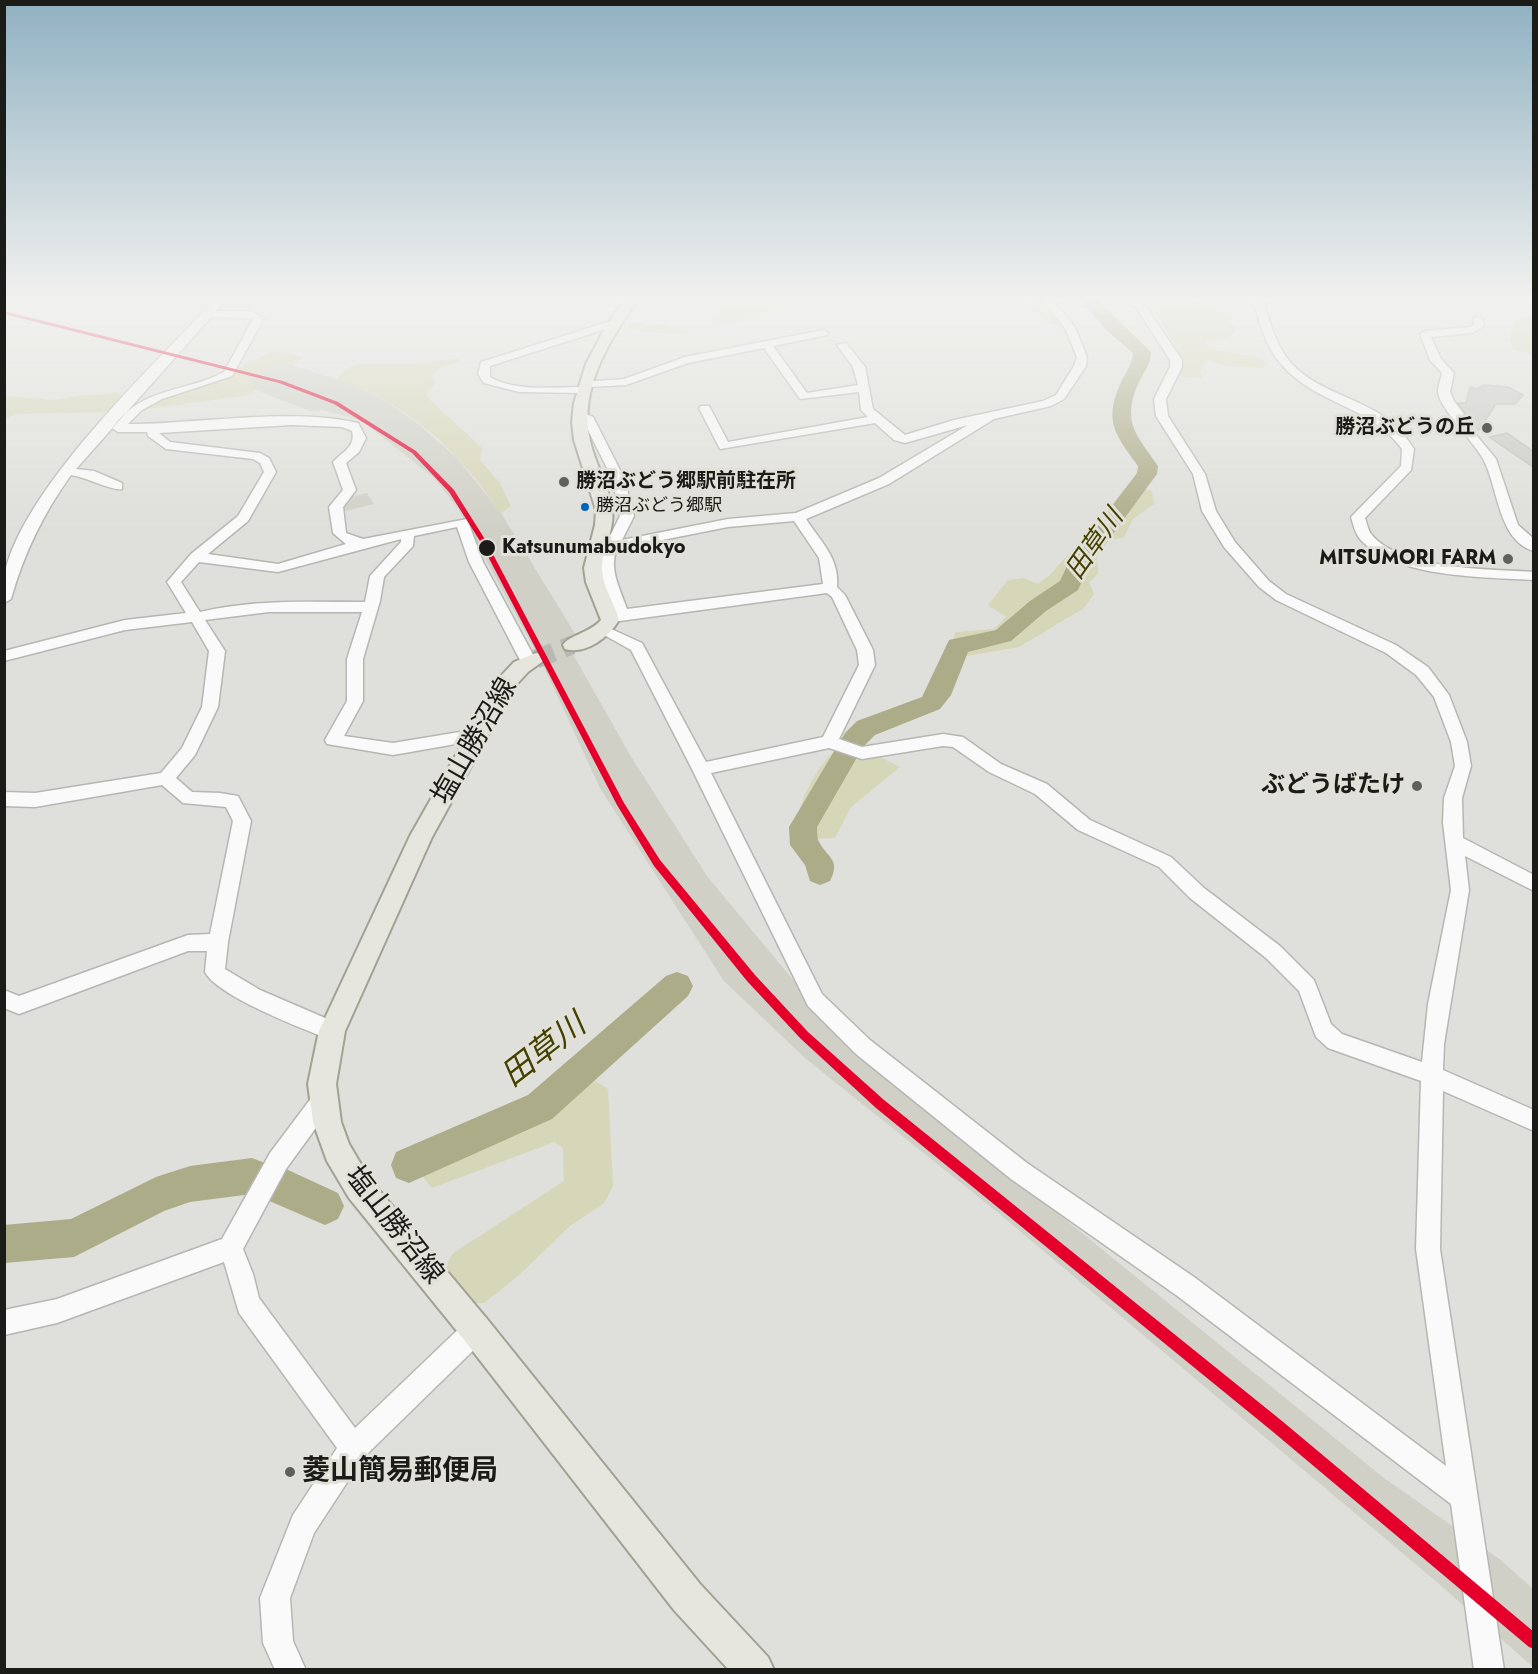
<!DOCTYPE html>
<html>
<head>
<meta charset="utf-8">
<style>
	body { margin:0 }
	#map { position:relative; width:1538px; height:1674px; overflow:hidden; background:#dfdfdb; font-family:Jost,sans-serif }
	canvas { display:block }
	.frame { position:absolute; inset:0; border:6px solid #1b1b18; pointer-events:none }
</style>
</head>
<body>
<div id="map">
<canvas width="1538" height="1674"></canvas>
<div class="frame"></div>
</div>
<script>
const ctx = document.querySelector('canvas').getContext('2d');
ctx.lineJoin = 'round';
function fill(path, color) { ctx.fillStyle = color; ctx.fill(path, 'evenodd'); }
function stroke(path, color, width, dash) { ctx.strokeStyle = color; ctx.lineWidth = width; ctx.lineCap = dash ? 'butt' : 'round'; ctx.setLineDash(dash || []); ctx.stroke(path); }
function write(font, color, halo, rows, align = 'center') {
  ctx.font = font + ' Jost,"Noto Sans JP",sans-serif'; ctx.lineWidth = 6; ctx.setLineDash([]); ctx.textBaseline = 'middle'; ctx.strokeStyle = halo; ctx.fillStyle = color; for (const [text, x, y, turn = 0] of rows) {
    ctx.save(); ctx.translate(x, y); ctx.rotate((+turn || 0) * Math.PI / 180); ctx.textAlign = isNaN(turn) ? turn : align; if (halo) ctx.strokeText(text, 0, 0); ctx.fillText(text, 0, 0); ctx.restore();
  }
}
fill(new Path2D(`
	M 279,361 L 346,382 L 384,400 L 417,423 L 457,458 L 501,513 L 577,637 L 566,642 L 630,755 L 707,876 L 827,1021 L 919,1101 L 1384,1478 L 1502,1561 L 1533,1589 L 1533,1667 L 1438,1583 L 996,1211 L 805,1058 L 724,981 L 600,788 L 543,665 L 458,508 L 434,478 L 361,420 L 322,410 L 310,411 L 256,390 L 249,380 Z
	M 367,493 L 374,504 L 341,512 L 342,504 L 350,497 Z`), '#d0d0c7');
fill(new Path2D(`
	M 732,298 L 807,298 C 786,308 733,329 712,321 Z
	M 1029,298 L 1042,298 L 1065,326 C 1050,327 1039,317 1027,307 Z
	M 1154,298 L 1179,298 L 1227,311 L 1233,315 L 1230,320 L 1237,330 L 1229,339 L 1205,341 L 1210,349 L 1256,357 L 1268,363 L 1263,368 L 1227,366 L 1206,360 L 1200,371 L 1202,378 L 1184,377 L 1179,374 L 1183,364 L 1180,354 L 1147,299 Z
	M 1533,316 L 1533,354 L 1513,350 L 1510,338 L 1514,320 Z
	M 646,322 L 646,325 L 663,324 L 689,331 L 685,335 L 634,331 L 625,328 L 629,324 Z
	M 282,351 L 303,358 L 292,365 L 279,361 L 249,380 L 256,390 L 245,396 L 146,409 L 142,404 L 226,378 L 242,366 L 269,353 Z
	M 458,358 L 460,361 L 441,368 L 431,376 L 435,383 L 426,396 L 482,448 L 480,460 L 500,483 L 511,506 L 501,513 C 487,495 474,475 458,459 C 427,424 381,393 336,379 L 348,368 L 359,364 L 420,364 Z
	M 118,393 L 123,398 L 116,407 L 106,412 L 17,414 L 5,419 L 5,396 L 56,400 L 76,396 Z
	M 1129,486 L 1152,491 L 1154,504 L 1133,519 L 1124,537 L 1107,541 L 1096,552 L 1098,574 L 1089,582 L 1094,594 L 1084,608 L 1019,647 L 967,656 L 950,647 L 956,632 L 994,629 L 1006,617 L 988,605 L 1008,580 L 1024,578 L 1038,584 L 1049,576 Z
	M 835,750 L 876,755 L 900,767 L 851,807 L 835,838 L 810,839 L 797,820 C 803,793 816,769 835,750 Z
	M 588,1077 L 608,1089 L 613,1186 L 604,1203 L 570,1226 L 519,1275 L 484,1303 L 469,1303 L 442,1274 L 452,1254 L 564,1181 L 563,1148 L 554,1142 L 432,1188 L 420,1173 L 437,1136 L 482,1118 L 564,1094 Z`), '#d6d6b8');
fill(new Path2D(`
	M 1079,298 L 1096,298 L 1151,352 C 1151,364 1144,372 1139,382 C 1121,422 1136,434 1158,466 L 1157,474 L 1088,568 L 1078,590 L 1046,611 L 1011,641 L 968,652 L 951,695 L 940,709 L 875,735 L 863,747 L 817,827 C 817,832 817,838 819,842 C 828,858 841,860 830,881 L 820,885 L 810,881 L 805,865 L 790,845 L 789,827 L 845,733 L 857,721 L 922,697 L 949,640 L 996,630 L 1030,601 L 1060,581 L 1069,562 L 1137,473 L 1138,466 C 1114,433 1103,420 1122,380 C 1127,371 1132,364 1133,353 L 1105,329 Z
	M 677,972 L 688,976 L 693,986 L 688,996 L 552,1119 L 409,1183 L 396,1178 L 391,1165 L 396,1152 L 528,1095 L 666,976 Z
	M 252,1158 L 265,1163 L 269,1173 L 280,1169 L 288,1170 L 338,1193 L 344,1206 L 338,1219 L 325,1225 L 267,1200 L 263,1190 L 252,1194 L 190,1202 L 164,1211 L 74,1257 L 4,1263 L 4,1225 L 71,1219 L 156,1177 L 190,1166 Z`), '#adac88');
const building = new Path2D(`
	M 1485,385 L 1508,387 L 1523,395 L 1515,404 L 1496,404 L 1479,430 L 1473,426 L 1458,403 L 1466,403 L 1470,387 L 1476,389 Z
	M 1507,433 L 1533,451 L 1533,467 L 1489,437 Z`);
fill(building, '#c8c8c5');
stroke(building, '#bcbcb9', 1.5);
stroke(new Path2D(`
	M 536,659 L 572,645`), '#b8b8b4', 19, [19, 10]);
const minor = new Path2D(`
	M 217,298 L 228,298 L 216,311 L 250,311 L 264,318 L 232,376 L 162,399 L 142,410 L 128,424 C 197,424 292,407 358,423 L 366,438 L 359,452 L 346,463 L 356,490 L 343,507 L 346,533 L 363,539 L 467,519 L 483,562 L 537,662 L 529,667 L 521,662 L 469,562 L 457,527 L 414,536 L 413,546 L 384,577 L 380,601 L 363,659 L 363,701 L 344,736 L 393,743 L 478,729 L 486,735 L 484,739 L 393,755 L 327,744 L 325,740 L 347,701 L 347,659 L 362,612 L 269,612 L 205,620 L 225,651 L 218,707 L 195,755 L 176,778 L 192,792 L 220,793 L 238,796 L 251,821 L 228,942 L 225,969 L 260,990 L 339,1024 L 342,1031 L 339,1038 L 332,1040 C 305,1030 217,996 205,972 L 207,951 L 188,951 L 19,1014 L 4,1008 L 4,990 L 19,996 L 188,935 L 210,934 L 233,821 L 226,807 L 183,803 L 162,785 L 35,807 L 4,806 L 4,792 L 35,793 L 161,773 L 182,748 L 202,707 L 209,651 L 192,622 L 125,630 L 4,661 L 4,651 L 125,620 L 186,613 L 167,582 L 191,554 L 238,516 L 264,472 L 260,463 L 253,459 L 166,449 L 148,436 L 147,432 L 118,432 L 112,428 C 144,385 183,394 224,372 L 253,319 L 211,317 L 76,469 L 94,471 L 122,483 L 122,489 C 112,491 86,477 71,475 C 43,514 24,553 11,599 L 4,603 C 4,593 3,581 5,572 C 25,486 155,363 217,298 ZM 291,425 L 342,427 L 352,431 C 356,447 342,452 333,462 L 343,490 L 329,507 L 333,533 L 346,544 L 278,564 L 208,554 L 248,521 L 276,472 L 269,458 L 260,453 L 170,442 L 159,433 ZM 401,539 L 401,542 L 370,576 L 365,602 C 310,602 254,599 200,612 L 181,582 L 199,562 L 278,572 Z
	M 1041,298 L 1051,298 L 1075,327 L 1087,357 L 1086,366 L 1064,399 L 1051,406 L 994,419 L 889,484 L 806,519 C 820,541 840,558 837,587 L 845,595 L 873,650 L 875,665 L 839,739 L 862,747 L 943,734 L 963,737 L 1001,764 L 1047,784 L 1090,820 L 1171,857 L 1204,888 L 1280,946 L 1314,980 L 1331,1024 L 1342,1034 L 1422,1062 L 1428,1004 L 1451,890 L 1443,823 L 1444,798 L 1455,766 L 1451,742 L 1434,697 L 1416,675 L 1386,653 L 1276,600 L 1259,587 L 1224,547 L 1202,511 L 1193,474 L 1156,416 L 1154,399 L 1170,367 L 1170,360 L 1130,298 L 1140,298 L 1182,360 L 1182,367 L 1166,399 L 1168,416 L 1205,474 L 1216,511 L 1235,542 L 1269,581 L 1286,594 L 1396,645 L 1428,667 L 1449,695 L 1467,742 L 1471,766 L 1462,798 L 1463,838 L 1534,875 L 1534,891 L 1465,856 L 1469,890 L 1444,1044 L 1443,1070 L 1534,1110 L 1534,1131 L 1443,1091 L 1440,1249 L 1504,1670 L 1474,1670 L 1451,1504 L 1176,1295 L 1011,1179 L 856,1054 L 808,1006 L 692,769 L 631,650 L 597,631 L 604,626 L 609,628 L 642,643 L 706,762 L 823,737 L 859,665 L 857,650 L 832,597 L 827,593 L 605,623 L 603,620 L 614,613 L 601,576 L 600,556 L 620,516 L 612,478 L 584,422 L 575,416 L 581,412 L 593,417 L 624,478 L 634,516 L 622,540 L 728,519 L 796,513 L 879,478 L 968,425 L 905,443 L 894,440 L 875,423 L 720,449 L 699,408 L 701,406 L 709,406 L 728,442 L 868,417 L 861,410 L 859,392 L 800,399 L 764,348 L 688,363 L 626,385 L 588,387 L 591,390 L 585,393 L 519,392 L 484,383 L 478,374 L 481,362 L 611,321 L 616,324 L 615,326 L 490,366 L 490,377 C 514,392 556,387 584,387 L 583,382 L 624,379 L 685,357 L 823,330 L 828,333 L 827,335 L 773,346 L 807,393 L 858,385 L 853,367 L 837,345 L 846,343 L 865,367 L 873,409 L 905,435 L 954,420 L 1043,401 L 1056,395 L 1074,366 L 1077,357 L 1065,328 ZM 794,521 L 819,558 L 823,584 L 627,609 C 621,591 608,568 617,549 L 728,527 ZM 943,746 L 953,747 L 989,772 L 1035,794 L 1078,830 L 1159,867 L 1190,898 L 1266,958 L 1299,991 L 1316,1037 L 1328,1048 L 1421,1081 L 1416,1249 L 1446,1466 L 1194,1277 L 1027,1163 L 870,1040 L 822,994 L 711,773 L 829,748 L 862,759 Z
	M 1252,298 L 1262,298 C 1269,318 1274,341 1287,358 C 1311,390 1355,396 1386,418 C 1398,427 1406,437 1414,449 L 1411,470 L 1365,518 C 1367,523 1368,531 1372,535 C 1401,570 1491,569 1534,572 L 1534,580 C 1484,577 1394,578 1360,539 C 1355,533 1353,524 1351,517 L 1401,466 L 1402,449 C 1370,405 1315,404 1282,365 C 1265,347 1260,321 1252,298 Z
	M 1474,318 L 1482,318 L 1484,326 L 1472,333 L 1431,337 L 1441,359 L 1454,373 L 1450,392 L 1454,401 L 1469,421 L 1472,430 L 1496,459 L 1518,525 L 1534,539 L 1534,551 C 1498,541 1498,487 1484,461 C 1477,445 1439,408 1438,392 C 1438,386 1441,379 1442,373 L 1430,360 L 1420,334 L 1425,331 L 1470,327 L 1474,325 Z
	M 323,1090 L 331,1093 L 334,1100 L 331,1107 L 286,1169 L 243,1249 L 253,1274 L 259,1298 L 355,1428 L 467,1321 L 476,1317 L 485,1321 L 489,1330 L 485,1339 L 363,1458 L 314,1533 L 290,1598 L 293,1641 L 306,1670 L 275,1670 L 263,1643 L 260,1598 L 293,1515 L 337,1448 L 239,1313 L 224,1262 L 57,1323 L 4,1335 L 4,1310 L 57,1299 L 222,1239 L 270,1153 L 315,1093 Z`);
const major = new Path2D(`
	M 626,298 L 639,298 C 610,339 578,388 590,441 C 595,464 609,486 612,510 C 615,531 602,548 602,568 C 602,587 615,603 619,620 C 609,637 586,655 565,649 L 563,645 C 569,635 590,633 601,620 L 586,582 L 584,568 L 595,525 L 596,510 L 574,440 L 572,422 L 574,403 L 586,364 L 605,328 Z
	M 536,653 L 543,654 L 546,659 L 528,672 L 515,686 L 432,837 L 345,1031 L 336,1084 L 341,1122 L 349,1144 L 369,1178 L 487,1319 L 700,1584 L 768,1657 L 774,1670 L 729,1670 L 674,1610 L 465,1341 L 349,1198 L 327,1161 L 313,1122 L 308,1084 L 319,1031 L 410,836 L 500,677 L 514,662 Z`);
stroke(minor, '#b6b6b3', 3);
stroke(major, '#a2a194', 4);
fill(minor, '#fafafa');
fill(major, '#e7e6de');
fill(new Path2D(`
	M 4,311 L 283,381 L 338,402 L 416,451 L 454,490 L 486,541 L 624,803 L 660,860 L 755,975 L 808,1032 L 884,1100 L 1282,1421 L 1534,1632 L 1534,1649 L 1529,1647 L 1272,1431 L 876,1108 L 800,1038 L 747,981 L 654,866 L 617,805 L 480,541 L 449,492 L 412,453 L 334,404 L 279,383 L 4,314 Z`), '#e4002b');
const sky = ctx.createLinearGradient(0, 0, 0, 532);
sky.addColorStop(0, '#90b1c2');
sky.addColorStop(0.56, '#f1f1ef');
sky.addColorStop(1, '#f1f1ef00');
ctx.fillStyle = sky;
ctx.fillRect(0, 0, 1538, 532);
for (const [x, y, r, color] of [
	[1487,428,6,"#60605c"],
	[564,482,6,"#60605c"],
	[585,507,5,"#0065bd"],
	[487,548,9,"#1b1b18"],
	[1508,559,6,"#60605c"],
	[1417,786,6,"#60605c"],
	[290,1472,6,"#60605c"]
]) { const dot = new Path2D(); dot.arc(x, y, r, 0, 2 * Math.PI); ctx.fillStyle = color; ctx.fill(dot); stroke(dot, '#e1e1d9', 2); }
write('18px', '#1b1b18', '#e1e1d9', [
	["勝沼ぶどう郷駅",596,507]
], 'left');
write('bold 20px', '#1b1b18', '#e1e1d9', [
	["勝沼ぶどうの丘",1475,428],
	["勝沼ぶどう郷駅前駐在所",576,482,"left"],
	["MITSUMORI FARM",1496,559]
], 'right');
write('bold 20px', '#1b1b18', '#e1e1d9', [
	["Katsunumabudokyo",502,548]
], 'left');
write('bold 24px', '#1b1b18', '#e1e1d9', [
	["ぶどうばたけ",1405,786]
], 'right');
write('italic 26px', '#444100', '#e1e1d9', [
	["田草川",1096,545,-55]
]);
write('28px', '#1b1b18', '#e1e1d9', [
	["塩山勝沼線",476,742,-60],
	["塩山勝沼線",393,1226,52]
]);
write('bold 28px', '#1b1b18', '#e1e1d9', [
	["菱山簡易郵便局",302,1472]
], 'left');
write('italic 32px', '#444100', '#e1e1d9', [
	["田草川",545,1052,-38]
]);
</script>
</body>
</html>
